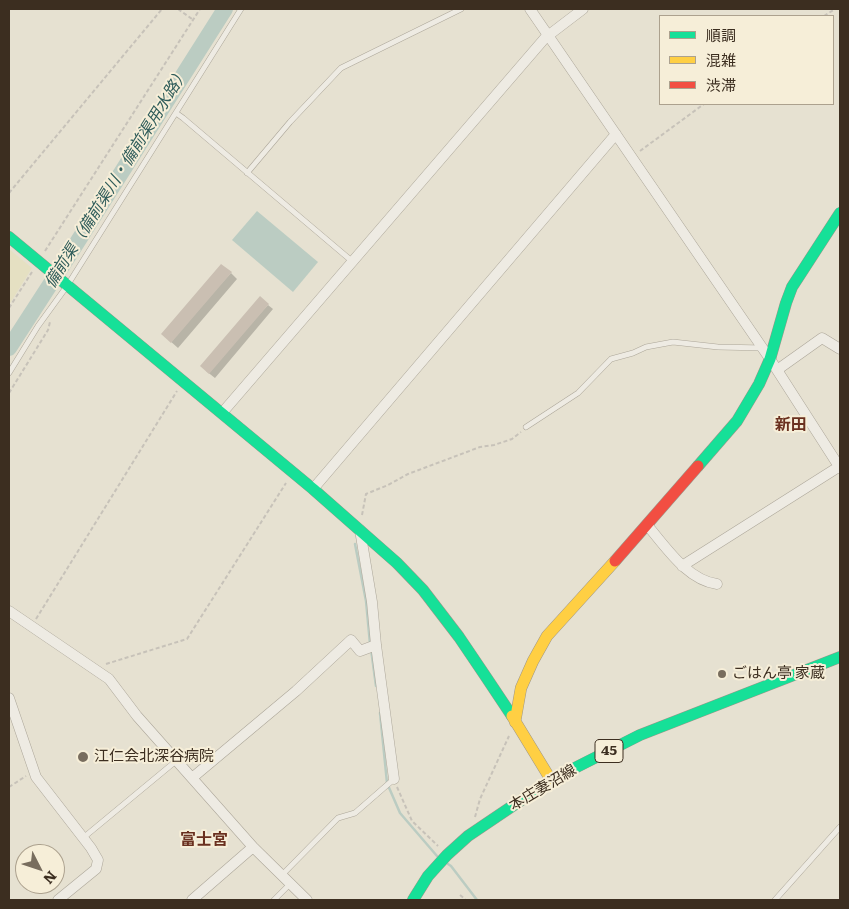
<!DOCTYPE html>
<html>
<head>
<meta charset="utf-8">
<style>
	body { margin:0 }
	#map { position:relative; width:849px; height:909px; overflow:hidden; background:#e6e1d1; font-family:Literata,"Noto Sans JP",serif }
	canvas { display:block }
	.frame { position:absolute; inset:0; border:10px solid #3c2e20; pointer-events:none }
	.legend { position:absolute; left:659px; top:15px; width:175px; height:90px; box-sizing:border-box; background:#f6eed8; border:1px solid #aca18e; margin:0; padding:6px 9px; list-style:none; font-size:15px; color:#3c2e20 }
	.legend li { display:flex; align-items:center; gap:10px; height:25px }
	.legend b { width:25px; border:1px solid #aca18e }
	.north { position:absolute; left:15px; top:844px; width:50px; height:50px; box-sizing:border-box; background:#f6eed8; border:1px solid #aca18e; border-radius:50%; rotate:131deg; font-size:14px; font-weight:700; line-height:20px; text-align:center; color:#3c2e20 }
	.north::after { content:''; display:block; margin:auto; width:18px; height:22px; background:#786d5e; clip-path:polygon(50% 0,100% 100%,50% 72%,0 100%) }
</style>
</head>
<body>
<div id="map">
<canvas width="849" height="909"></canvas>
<div class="frame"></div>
<ul class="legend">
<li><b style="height:6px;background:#16e098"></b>順調</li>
<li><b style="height:6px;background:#ffcf43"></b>混雑</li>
<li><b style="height:6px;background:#f24e42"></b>渋滞</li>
</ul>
<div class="north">N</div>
</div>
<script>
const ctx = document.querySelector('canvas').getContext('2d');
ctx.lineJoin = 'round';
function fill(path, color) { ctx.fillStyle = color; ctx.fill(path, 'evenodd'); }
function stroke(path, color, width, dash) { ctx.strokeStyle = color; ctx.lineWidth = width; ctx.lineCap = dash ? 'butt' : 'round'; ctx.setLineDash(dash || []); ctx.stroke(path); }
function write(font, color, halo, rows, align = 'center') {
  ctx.font = font + ' Literata,"Noto Sans JP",serif'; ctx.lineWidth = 4; ctx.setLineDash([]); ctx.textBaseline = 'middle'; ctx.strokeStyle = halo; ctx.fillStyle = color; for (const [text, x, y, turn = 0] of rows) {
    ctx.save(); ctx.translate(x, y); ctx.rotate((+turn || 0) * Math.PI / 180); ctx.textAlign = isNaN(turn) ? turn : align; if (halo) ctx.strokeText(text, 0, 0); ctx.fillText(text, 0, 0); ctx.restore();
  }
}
fill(new Path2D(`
	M 9,249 L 32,268 L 9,305 Z`), '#e5e0c2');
fill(new Path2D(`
	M 257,211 L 318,262 L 293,292 L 232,240 Z`), '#bbccc2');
fill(new Path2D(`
	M 231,273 L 237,279 L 178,348 L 169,340 Z
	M 268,305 L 273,309 L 215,378 L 206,371 Z`), '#0003');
stroke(new Path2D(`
	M 355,544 L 366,601 L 370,644
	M 371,649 L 376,686
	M 380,713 L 387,783 L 400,813 L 437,856
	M 448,864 L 451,866 L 477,900`), '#bbccc2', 2.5);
stroke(new Path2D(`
	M 9,348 L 66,260 L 225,9`), '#bbccc2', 16);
fill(new Path2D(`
	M 221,264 L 232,272 L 171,343 L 161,334 Z
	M 260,296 L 269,304 L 209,374 L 200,366 Z`), '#cabfb2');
const lane = new Path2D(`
	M 176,113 L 183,118 L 353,262
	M 247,173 L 290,122 L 341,68 L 461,9
	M 9,373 L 38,326 L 67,286 L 241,9
	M 526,427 L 578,393 L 611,359 L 633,353 L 646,347 L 673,342 L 718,347 L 763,348
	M 83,838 L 176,761
	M 282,875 L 338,818 L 355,813 L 394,779
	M 274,900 L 290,884
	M 775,900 L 840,827`);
const street = new Path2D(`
	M 530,9 L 770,359 L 840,468
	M 777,370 L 822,338 L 840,349
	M 222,413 L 545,38 L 583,9
	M 313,489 L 616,134
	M 647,525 C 666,547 687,580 717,584
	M 360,530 L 372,602 L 376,645 L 394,779
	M 682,566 L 840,466
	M 9,611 L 109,679 L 137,716 L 253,847 L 307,900
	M 9,698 L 36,777 L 91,848 L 98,860 L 96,869 L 58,900
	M 192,778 L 296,691 L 351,640 L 360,651 L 376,645
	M 192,900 L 253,847`);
const fast = new Path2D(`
	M 9,237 L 313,489 L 397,563 L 423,590 L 459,637 L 486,677 L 512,716
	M 698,466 L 737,421 L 759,384 L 770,359 L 786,303 L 792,287 L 840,213
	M 413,900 L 428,876 L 447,855 L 468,836 L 551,780 L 640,735 L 840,657`);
const slow = new Path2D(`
	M 512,716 L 551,780
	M 515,722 L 521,688 L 533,661 L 547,636 L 615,561`);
const jam = new Path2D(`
	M 615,561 L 698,466`);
stroke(lane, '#aca699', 6);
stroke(street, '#aca699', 11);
stroke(fast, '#9c9589', 12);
stroke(slow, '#9c9589', 12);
stroke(jam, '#9c9589', 12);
stroke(new Path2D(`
	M 178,9 L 192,19
	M 824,16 L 835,9
	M 640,151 L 704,104
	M 9,193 L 162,9
	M 45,251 L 200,9
	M 9,308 L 32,272
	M 9,393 L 48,330 L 50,322
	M 362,515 L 366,494 L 388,485 L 408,474 L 480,447 L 494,445 L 512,439 L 521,432
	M 36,619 L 177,391
	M 106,664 L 187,639 L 286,483
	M 9,787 L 26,776
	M 397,787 L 412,821 L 438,846
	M 475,817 L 480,799 L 509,736
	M 460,895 L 466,900`), '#c7c2b9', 2, [4, 2.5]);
stroke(lane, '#eeebe3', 5);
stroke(street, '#eeebe3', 10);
stroke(fast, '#16e098', 11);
stroke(slow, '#ffcf43', 11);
stroke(jam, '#f24e42', 11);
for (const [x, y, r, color] of [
	[722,674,5,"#786d5e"],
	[83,757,6,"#786d5e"]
]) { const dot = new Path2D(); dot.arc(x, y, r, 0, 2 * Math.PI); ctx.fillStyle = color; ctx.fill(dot); stroke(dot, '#f6eed8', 2); }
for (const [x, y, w] of [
	[609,751,28]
]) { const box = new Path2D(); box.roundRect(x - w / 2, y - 11.5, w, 23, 4); ctx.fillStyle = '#f6eed8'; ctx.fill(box); stroke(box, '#3c2e20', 1); }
write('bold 14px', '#3c2e20', null, [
	["45",609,751]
]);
write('15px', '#3c2e20', '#f6eed8', [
	["ごはん亭 家蔵",732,674],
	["江仁会北深谷病院",94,757]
], 'left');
write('15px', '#3c2e20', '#f6eed8', [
	["本庄妻沼線",543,788,-31]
]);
write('italic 16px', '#2f5c5a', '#f6eed8', [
	["備前渠（備前渠川・備前渠用水路）",117,178,-58]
]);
write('bold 16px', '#6a301f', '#f6eed8', [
	["新田",791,425],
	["富士宮",204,840]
]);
</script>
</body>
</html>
